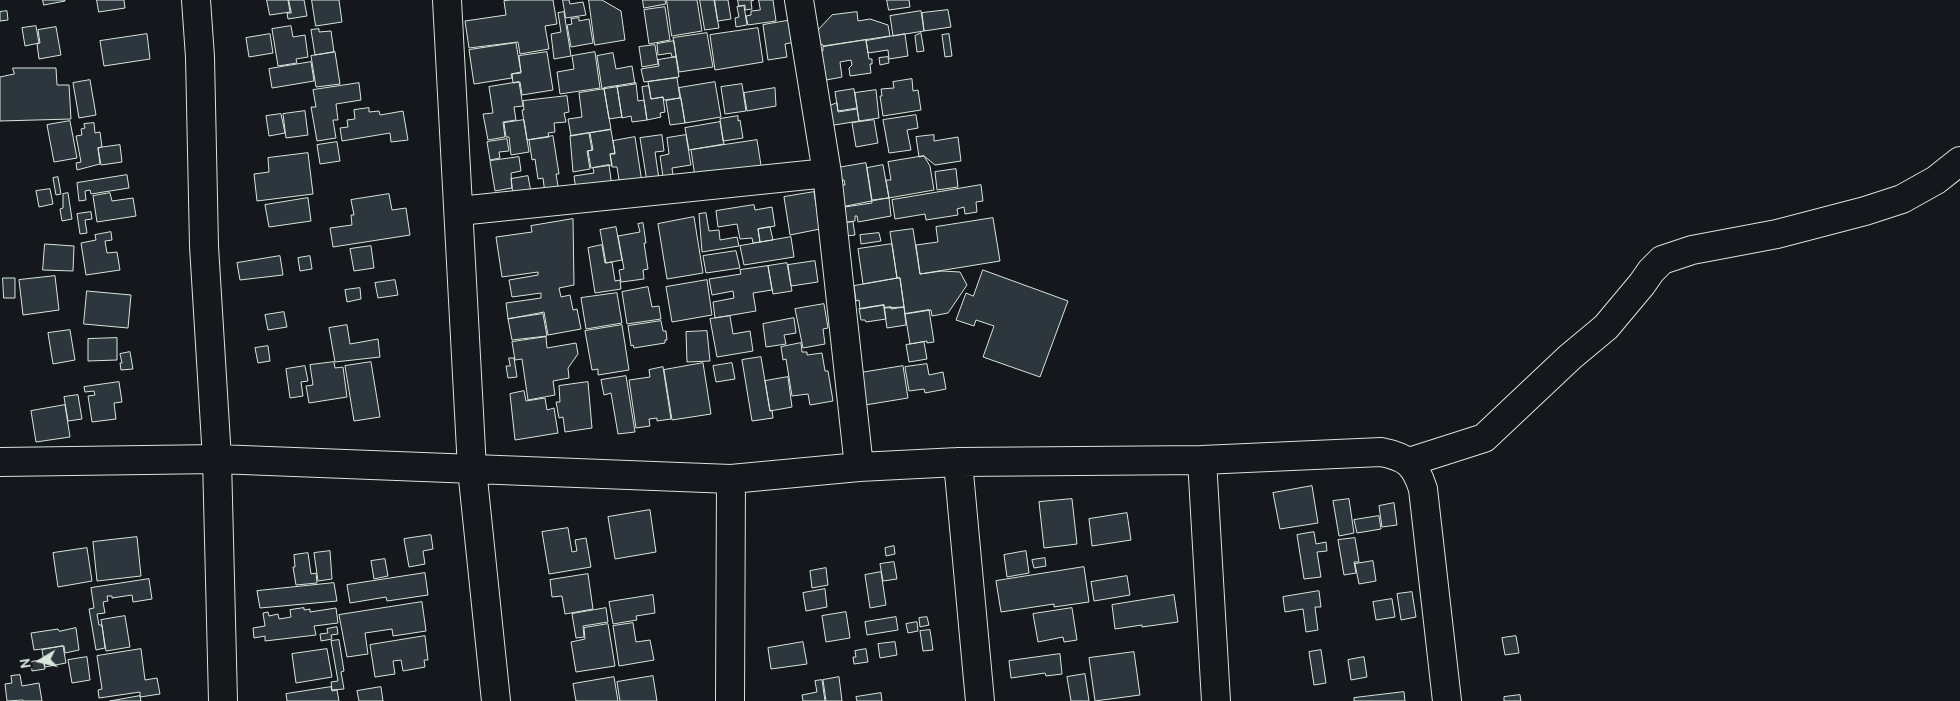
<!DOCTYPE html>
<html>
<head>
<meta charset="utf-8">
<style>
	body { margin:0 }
	#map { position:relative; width:1960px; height:701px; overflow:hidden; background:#14181c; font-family:Cabin,sans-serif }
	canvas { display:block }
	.north { position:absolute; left:15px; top:636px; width:50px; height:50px; -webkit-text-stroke:4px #14181c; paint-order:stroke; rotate:261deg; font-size:14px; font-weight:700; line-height:20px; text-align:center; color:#d8e6dc }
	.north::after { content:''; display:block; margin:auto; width:18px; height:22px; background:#d8e6dc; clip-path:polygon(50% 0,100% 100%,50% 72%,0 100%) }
</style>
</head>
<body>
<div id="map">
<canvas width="1960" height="701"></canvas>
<div class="north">N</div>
</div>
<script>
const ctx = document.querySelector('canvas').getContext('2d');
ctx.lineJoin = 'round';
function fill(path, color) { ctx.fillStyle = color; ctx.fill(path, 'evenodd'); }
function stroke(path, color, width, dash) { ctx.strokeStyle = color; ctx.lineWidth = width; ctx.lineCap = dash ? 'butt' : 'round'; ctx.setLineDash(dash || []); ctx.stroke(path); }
const building = new Path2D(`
	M 43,0 L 65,0 L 65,1 L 44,5 Z
	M 97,0 L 124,0 L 125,8 L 99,12 Z
	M 267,0 L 288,0 L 290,12 L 270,15 Z
	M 289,0 L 304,0 L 307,16 L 288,19 L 287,13 L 291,13 Z
	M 312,0 L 339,0 L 342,22 L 316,26 Z
	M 512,0 L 553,0 L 557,24 L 545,26 L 549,49 L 520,54 L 518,42 L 469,48 L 465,21 L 506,15 L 504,1 Z
	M 563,0 L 569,0 L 570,4 L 583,2 L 586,15 L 566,18 Z
	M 589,0 L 602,0 L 621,11 L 625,40 L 595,45 Z
	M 643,0 L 665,0 L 666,4 L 644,8 Z
	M 667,0 L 697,0 L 702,31 L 672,36 Z
	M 700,0 L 714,0 L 719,28 L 705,30 Z
	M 715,0 L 728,0 L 731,19 L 718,21 Z
	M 738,0 L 754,0 L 751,1 L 752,9 L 745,10 L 745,5 L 739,6 Z
	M 759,0 L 773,0 L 776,21 L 748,25 L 746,16 L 751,15 L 751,11 L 760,10 Z
	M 887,0 L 909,0 L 910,7 L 889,10 Z
	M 744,6 L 747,25 L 736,27 L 735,18 L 739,17 L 737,7 Z
	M 665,7 L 670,40 L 649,44 L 644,10 Z
	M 948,10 L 951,27 L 924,31 L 922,13 Z
	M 7,11 L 8,20 L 0,21 L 0,12 Z
	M 921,11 L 924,31 L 893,36 L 890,16 Z
	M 564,12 L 571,56 L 554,59 L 551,34 L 561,32 L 558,13 Z
	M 857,12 L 858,21 L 870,19 L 888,25 L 890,36 L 823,46 L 822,44 L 818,45 L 816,32 L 832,15 Z
	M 579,18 L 579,21 L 589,19 L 593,43 L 571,47 L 567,25 L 572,24 L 571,19 Z
	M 792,20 L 795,42 L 785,44 L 787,57 L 768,60 L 763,25 Z
	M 36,26 L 39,43 L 25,46 L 22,28 Z
	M 291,26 L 293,37 L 305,35 L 308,57 L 296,59 L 297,63 L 278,66 L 272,29 Z
	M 56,27 L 61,55 L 39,59 L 37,44 L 40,43 L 38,30 Z
	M 758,28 L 763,62 L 715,70 L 710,35 Z
	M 319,29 L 319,32 L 331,31 L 334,52 L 315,55 L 311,30 Z
	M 707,33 L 713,67 L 679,72 L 673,38 Z
	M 921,33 L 924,51 L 917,52 L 915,36 Z
	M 147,34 L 150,59 L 104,66 L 100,41 Z
	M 270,34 L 273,53 L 249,57 L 246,38 Z
	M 905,34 L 908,56 L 889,59 L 888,50 L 868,53 L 866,41 Z
	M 949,34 L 952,56 L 945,57 L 942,35 Z
	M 866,40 L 869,59 L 872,59 L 872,64 L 870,64 L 871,73 L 850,76 L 849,68 L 852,65 L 851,60 L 840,62 L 842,77 L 821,81 L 816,52 L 823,51 L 823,47 Z
	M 674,41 L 676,57 L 672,57 L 671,53 L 658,55 L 657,44 Z
	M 516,43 L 521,72 L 511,74 L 512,78 L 474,84 L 469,50 Z
	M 655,45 L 658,64 L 642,67 L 639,47 Z
	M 335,52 L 340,84 L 316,87 L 311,56 Z
	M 547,52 L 553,90 L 522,95 L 520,82 L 513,83 L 512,74 L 521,73 L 519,56 Z
	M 595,52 L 600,88 L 560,94 L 557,72 L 574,69 L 572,56 Z
	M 613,53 L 616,69 L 632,66 L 635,84 L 602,89 L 597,56 Z
	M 676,57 L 679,77 L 644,82 L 641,69 L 659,66 L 658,60 Z
	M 888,57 L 889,63 L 880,65 L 879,58 Z
	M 311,62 L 314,81 L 272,88 L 269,69 Z
	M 13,68 L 56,68 L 57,85 L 69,85 L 71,119 L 0,121 L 0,77 L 14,74 Z
	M 677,78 L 680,98 L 664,100 L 663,97 L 651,99 L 648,82 Z
	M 912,79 L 913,91 L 918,90 L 921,110 L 883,116 L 880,96 L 882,96 L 881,89 L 894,88 L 893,82 Z
	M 90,80 L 96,115 L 79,118 L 73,83 Z
	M 519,82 L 523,106 L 514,107 L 516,120 L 503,122 L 505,137 L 488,140 L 483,114 L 493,113 L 489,87 Z
	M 715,82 L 721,117 L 685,123 L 679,88 Z
	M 359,83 L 361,100 L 336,104 L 338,120 L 333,120 L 336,138 L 317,141 L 311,107 L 316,107 L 313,90 Z
	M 636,83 L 638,101 L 644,100 L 647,120 L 632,122 L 631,116 L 622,118 L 617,86 Z
	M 742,84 L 746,111 L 725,114 L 721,87 Z
	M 617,86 L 622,117 L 609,119 L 604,88 Z
	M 649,86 L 651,99 L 663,97 L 665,112 L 660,113 L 661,117 L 647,120 L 642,87 Z
	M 775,88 L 776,106 L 747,111 L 744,93 Z
	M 604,89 L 611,129 L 571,136 L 568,119 L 582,117 L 579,93 Z
	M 854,89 L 857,108 L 838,111 L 835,92 Z
	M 876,90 L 879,118 L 859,121 L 855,93 Z
	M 567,96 L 569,112 L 564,113 L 566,122 L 554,123 L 555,132 L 548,133 L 549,137 L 527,140 L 522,110 L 524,110 L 523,101 Z
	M 681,98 L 685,123 L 670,125 L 666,101 Z
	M 837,103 L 838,112 L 857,109 L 859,121 L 828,126 L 827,107 Z
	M 369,108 L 369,112 L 379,111 L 380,115 L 403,111 L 408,140 L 391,142 L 390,133 L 342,141 L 340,128 L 348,127 L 347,120 L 355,119 L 354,110 Z
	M 305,111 L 308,135 L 286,138 L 283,114 Z
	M 281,114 L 285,133 L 269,136 L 266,116 Z
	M 916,115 L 918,128 L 907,130 L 911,150 L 889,153 L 883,120 Z
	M 738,116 L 738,121 L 740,120 L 743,138 L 723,141 L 720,119 Z
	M 524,120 L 529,152 L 511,155 L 509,137 L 506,137 L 504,123 Z
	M 874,120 L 878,143 L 856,147 L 852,123 Z
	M 70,121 L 77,158 L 54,162 L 47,125 Z
	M 720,122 L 724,144 L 689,150 L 685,128 Z
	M 94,123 L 95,133 L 100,132 L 102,147 L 98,148 L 100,164 L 77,170 L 76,163 L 81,162 L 76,136 L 82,135 L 81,129 L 85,128 L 84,124 Z
	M 611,130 L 615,153 L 610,154 L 612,165 L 591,168 L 588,151 L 593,150 L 590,133 Z
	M 589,133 L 592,150 L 587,151 L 590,169 L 573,172 L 570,136 Z
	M 662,135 L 664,151 L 655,152 L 659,179 L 647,182 L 640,138 Z
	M 686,135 L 691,165 L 672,168 L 674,182 L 664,184 L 660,156 L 669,154 L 667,138 Z
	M 934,135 L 934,141 L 958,137 L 961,161 L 935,165 L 924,156 L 919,157 L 916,137 Z
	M 553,136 L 559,174 L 556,174 L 559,192 L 545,194 L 543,178 L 538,179 L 535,159 L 532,160 L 529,140 Z
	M 635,137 L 643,189 L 621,193 L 617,167 L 612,167 L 610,154 L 615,154 L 613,141 Z
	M 507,139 L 509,151 L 499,152 L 500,158 L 490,160 L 487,142 Z
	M 757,140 L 763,178 L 695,177 L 691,150 Z
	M 337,142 L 340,161 L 320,164 L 317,145 Z
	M 120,145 L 122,162 L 101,165 L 98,148 Z
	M 308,153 L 313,194 L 257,201 L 254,174 L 269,172 L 268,158 Z
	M 924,156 L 930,166 L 934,190 L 889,198 L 886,180 L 891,180 L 888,162 Z
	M 519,157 L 521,171 L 511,173 L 512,188 L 495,191 L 490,161 Z
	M 866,163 L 872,203 L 838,208 L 840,185 L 845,185 L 844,180 L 839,181 L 837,168 Z
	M 609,165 L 613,194 L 577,198 L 574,176 L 594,173 L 593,168 Z
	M 883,165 L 889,198 L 872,200 L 867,168 Z
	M 956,169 L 958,187 L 937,190 L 935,172 Z
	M 127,175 L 129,188 L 91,194 L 90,190 L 85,191 L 86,200 L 79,201 L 77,183 Z
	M 528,176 L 531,192 L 513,195 L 511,179 Z
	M 58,177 L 61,194 L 56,195 L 53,178 Z
	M 981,185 L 983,201 L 976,202 L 977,212 L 965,214 L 964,207 L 957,209 L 958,215 L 926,220 L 925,214 L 895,219 L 892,200 Z
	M 50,189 L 53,204 L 39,207 L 36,191 Z
	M 814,192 L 820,229 L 790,235 L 784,197 Z
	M 68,193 L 72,219 L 62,221 L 60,209 L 63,208 L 63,194 Z
	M 110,193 L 112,201 L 133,198 L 136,216 L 97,222 L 93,196 Z
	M 389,194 L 392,210 L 406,208 L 410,235 L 333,247 L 330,228 L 352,225 L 351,215 L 354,215 L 351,200 Z
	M 308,198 L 311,221 L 269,227 L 265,205 Z
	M 889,198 L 891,216 L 858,222 L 857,216 L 855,216 L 855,221 L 840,223 L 838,208 Z
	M 754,205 L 755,210 L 772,207 L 775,226 L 758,229 L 760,242 L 753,243 L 752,238 L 740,239 L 737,224 L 718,227 L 716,211 Z
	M 91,212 L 92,219 L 85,220 L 87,233 L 80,234 L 77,214 Z
	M 706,213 L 709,231 L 719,230 L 720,240 L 737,237 L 739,246 L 702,252 L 699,214 Z
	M 694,217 L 703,273 L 667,279 L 658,224 Z
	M 993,218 L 1000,261 L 920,274 L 916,245 L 938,242 L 936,227 Z
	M 573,219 L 574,285 L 559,288 L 561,297 L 570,295 L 573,310 L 577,309 L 581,329 L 548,335 L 544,312 L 508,319 L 506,303 L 541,298 L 541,293 L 512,297 L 509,280 L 538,275 L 538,272 L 502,277 L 496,237 L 532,232 L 531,226 Z
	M 853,222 L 855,235 L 838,237 L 836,224 Z
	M 643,223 L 646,243 L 644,243 L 648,269 L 643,270 L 644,279 L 621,282 L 619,270 L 624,269 L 618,236 L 640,232 L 638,224 Z
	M 616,227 L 622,260 L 606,263 L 600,230 Z
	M 770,227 L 773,240 L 760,242 L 758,229 Z
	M 913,229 L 920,274 L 942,271 L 960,272 L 967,285 L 948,313 L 932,316 L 931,310 L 905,314 L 900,278 L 897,278 L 890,232 Z
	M 111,232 L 112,240 L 105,241 L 107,253 L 117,252 L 120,270 L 86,275 L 81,243 L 96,240 L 95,235 Z
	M 879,233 L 881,241 L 861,244 L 860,235 Z
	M 791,237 L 794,257 L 744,265 L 740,246 Z
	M 45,244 L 74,246 L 73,271 L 43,270 Z
	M 892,244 L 897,278 L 863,284 L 858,249 Z
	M 602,245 L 605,263 L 612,262 L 615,281 L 620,280 L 621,289 L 595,293 L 588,248 Z
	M 371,246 L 374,268 L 354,271 L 350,249 Z
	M 736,251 L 740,268 L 706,273 L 703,256 Z
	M 280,256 L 283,275 L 240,280 L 237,263 Z
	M 310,256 L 312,269 L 300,271 L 298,258 Z
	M 815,261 L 818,282 L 791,286 L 788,265 Z
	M 787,263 L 792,291 L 773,294 L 768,266 Z
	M 768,266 L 772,290 L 753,293 L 756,311 L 715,318 L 713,302 L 734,298 L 733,291 L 712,295 L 709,279 L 741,274 L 740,270 Z
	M 983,270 L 1068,301 L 1040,377 L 983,357 L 994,326 L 976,320 L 974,326 L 956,320 L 966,293 L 973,296 Z
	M 55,276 L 59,310 L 23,315 L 19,280 Z
	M 3,278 L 15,278 L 15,298 L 4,298 Z
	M 900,278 L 904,307 L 884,308 L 884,305 L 860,309 L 859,300 L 856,301 L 854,286 Z
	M 395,280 L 398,295 L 378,298 L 375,283 Z
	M 707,280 L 712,315 L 672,322 L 666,287 Z
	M 648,287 L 652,307 L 659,306 L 661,319 L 627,324 L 622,292 Z
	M 360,288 L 361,299 L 347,302 L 345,290 Z
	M 87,291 L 131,295 L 128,328 L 84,324 Z
	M 617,293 L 622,323 L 586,329 L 581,298 Z
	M 824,304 L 828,328 L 823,329 L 825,344 L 803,348 L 795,309 Z
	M 884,305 L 886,319 L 866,322 L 865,320 L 861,320 L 859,309 Z
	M 891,307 L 891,309 L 904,307 L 906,325 L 887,328 L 884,308 Z
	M 929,310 L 934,342 L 927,343 L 927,341 L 910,344 L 905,314 Z
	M 284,312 L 287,327 L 268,330 L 265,315 Z
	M 543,314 L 547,336 L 512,340 L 508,319 Z
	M 730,316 L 733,334 L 750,331 L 753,351 L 717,357 L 710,319 Z
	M 794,318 L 796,333 L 784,335 L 786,344 L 766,347 L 763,324 Z
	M 661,321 L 663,331 L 666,331 L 667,340 L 665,340 L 665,343 L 634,348 L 633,345 L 631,346 L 628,326 Z
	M 347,325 L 350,344 L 378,339 L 380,357 L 335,362 L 329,328 Z
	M 622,325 L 629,370 L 598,375 L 598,369 L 592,370 L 585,331 Z
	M 70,330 L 75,360 L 53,364 L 48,333 Z
	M 707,331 L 710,361 L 687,362 L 686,332 Z
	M 546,337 L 547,348 L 576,343 L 578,354 L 568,368 L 569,378 L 553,381 L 555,395 L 528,400 L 522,359 L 515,360 L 512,342 Z
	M 117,338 L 117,360 L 88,361 L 88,339 Z
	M 924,342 L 927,359 L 909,362 L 906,345 Z
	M 801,343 L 802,352 L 807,352 L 807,355 L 822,353 L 825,371 L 828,371 L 833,401 L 810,405 L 808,394 L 792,396 L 786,359 L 783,360 L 781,347 Z
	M 268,346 L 270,361 L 258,363 L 255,348 Z
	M 130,352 L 133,369 L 121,370 L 120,363 L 122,363 L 120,354 Z
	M 761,357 L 770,411 L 772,410 L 773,418 L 752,421 L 742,360 Z
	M 509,358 L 514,358 L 517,377 L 508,378 L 506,366 L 510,366 Z
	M 334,362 L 335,368 L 343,367 L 347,397 L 309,403 L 306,386 L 313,385 L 310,365 Z
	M 371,362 L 380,417 L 354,421 L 345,366 Z
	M 703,363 L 711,414 L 672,420 L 664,370 Z
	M 732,363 L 735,379 L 716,382 L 713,366 Z
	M 927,364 L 929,375 L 943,372 L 946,389 L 925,393 L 924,389 L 909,391 L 905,367 Z
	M 305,366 L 308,381 L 301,382 L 303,396 L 290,398 L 286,369 Z
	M 903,366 L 908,398 L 865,405 L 860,373 Z
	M 663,367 L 671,419 L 657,421 L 657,418 L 649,419 L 650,426 L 636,428 L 629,380 L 650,377 L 649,370 Z
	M 626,376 L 635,432 L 618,434 L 611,393 L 604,395 L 601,380 Z
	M 788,377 L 792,407 L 770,411 L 765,381 Z
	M 119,382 L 122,402 L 114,403 L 116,419 L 92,422 L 88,396 L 95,395 L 94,391 L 85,392 L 84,387 Z
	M 588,382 L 592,428 L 565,432 L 563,417 L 559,418 L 556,402 L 560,402 L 559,386 Z
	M 524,391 L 526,401 L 545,398 L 547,410 L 554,408 L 558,433 L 515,440 L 510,394 Z
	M 78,395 L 82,419 L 68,421 L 64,397 Z
	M 65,405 L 70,437 L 36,442 L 31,411 Z
	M 1312,486 L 1318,523 L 1280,529 L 1273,493 Z
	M 1072,499 L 1077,544 L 1044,548 L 1039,502 Z
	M 1349,499 L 1354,533 L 1339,536 L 1333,501 Z
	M 1394,503 L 1397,525 L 1382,527 L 1379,506 Z
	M 650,510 L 656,552 L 615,559 L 608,517 Z
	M 1127,513 L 1131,540 L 1092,546 L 1089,519 Z
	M 1379,516 L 1381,529 L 1357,533 L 1354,520 Z
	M 568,528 L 572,552 L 577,551 L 575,540 L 586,538 L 591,567 L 549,574 L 542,532 Z
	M 1314,532 L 1316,544 L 1326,542 L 1327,551 L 1317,552 L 1321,577 L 1304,579 L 1297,535 Z
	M 431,535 L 433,549 L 423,551 L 425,564 L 409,567 L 404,539 Z
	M 137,537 L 141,576 L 97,581 L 93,542 Z
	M 1355,538 L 1359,562 L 1354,562 L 1356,573 L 1344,575 L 1338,540 Z
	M 894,546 L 895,554 L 886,556 L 885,548 Z
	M 87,548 L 92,581 L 58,587 L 53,553 Z
	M 330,551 L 332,579 L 318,581 L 314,553 Z
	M 1026,551 L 1029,573 L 1007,577 L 1004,555 Z
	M 308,553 L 311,574 L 316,573 L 317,583 L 296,585 L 293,567 L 295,567 L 294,555 Z
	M 1045,558 L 1046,566 L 1034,568 L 1032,560 Z
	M 385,559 L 388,576 L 374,579 L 371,561 Z
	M 1373,561 L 1376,581 L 1359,584 L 1355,564 Z
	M 894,562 L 897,579 L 883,581 L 880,564 Z
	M 1084,567 L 1089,602 L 1054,607 L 1054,604 L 1001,612 L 996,581 Z
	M 826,568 L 828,585 L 812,588 L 810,571 Z
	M 881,572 L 886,605 L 870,608 L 865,575 Z
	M 425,573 L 428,595 L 387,601 L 386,597 L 350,603 L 347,585 Z
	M 588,574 L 593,609 L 565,614 L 562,596 L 552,597 L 550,580 Z
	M 1127,576 L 1130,595 L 1094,601 L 1091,582 Z
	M 149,579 L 152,599 L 133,602 L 132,595 L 112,598 L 112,596 L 107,596 L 108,601 L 103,602 L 105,613 L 97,614 L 99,625 L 102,625 L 105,648 L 96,650 L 89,609 L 94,608 L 91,588 Z
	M 334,583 L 337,601 L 260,608 L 257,591 Z
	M 825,589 L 827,607 L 806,611 L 803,593 Z
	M 1319,591 L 1321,607 L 1315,607 L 1318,630 L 1306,632 L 1303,609 L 1285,612 L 1283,597 Z
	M 1412,592 L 1416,617 L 1401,620 L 1397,594 Z
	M 653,595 L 655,613 L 636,616 L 637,620 L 613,624 L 609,602 Z
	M 1174,595 L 1178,622 L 1142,627 L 1142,625 L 1115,629 L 1112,605 Z
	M 1392,599 L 1395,617 L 1376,620 L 1373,602 Z
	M 422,602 L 426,631 L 393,636 L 392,629 L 365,633 L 368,654 L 347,657 L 339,615 Z
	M 304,608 L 304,610 L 310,609 L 310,612 L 336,608 L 338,623 L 314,626 L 316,635 L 265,641 L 265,636 L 254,638 L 253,628 L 265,626 L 263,613 L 268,612 L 269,616 L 278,614 L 279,619 L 291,617 L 290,610 Z
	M 606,608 L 608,622 L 583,626 L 584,637 L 576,638 L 572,614 Z
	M 1072,608 L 1077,640 L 1064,642 L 1063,637 L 1038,642 L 1033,614 Z
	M 846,612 L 850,638 L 826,642 L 822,616 Z
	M 125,616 L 130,647 L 106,651 L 101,620 Z
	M 896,617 L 898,630 L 867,635 L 865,622 Z
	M 927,617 L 929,625 L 920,627 L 919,618 Z
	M 917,622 L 918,631 L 908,633 L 906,624 Z
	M 633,623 L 636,642 L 650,640 L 654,660 L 619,666 L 613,626 Z
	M 608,624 L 615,666 L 576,672 L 571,642 L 585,639 L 584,628 Z
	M 337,627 L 338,634 L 331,635 L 332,639 L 321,641 L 320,634 L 328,633 L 327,629 Z
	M 76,628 L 79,650 L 65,653 L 64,646 L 34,650 L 31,633 L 58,629 L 59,631 Z
	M 930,630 L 933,650 L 923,651 L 920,631 Z
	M 425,636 L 428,660 L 424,660 L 425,667 L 403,671 L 401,660 L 393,661 L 395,674 L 375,677 L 370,645 Z
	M 1516,636 L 1519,653 L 1505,655 L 1502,638 Z
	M 339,640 L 344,671 L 341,672 L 344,689 L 332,690 L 331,682 L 338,681 L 331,641 Z
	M 803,642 L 807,664 L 771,669 L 768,648 Z
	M 895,642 L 897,655 L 880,658 L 878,644 Z
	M 63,646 L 66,663 L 45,667 L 42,650 Z
	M 141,649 L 145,680 L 157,678 L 160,694 L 140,697 L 140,692 L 99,698 L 98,690 L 102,689 L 97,656 Z
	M 327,649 L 332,677 L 296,683 L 292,654 Z
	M 866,649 L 868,662 L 854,664 L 853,657 L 856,657 L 855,651 Z
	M 1321,650 L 1326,683 L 1314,685 L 1309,652 Z
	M 1134,652 L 1140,695 L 1095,701 L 1089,658 Z
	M 1060,654 L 1062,674 L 1046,676 L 1045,673 L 1011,678 L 1009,661 Z
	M 87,657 L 90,680 L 72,683 L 68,660 Z
	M 1364,657 L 1367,677 L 1351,680 L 1348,660 Z
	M 43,660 L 45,669 L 32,671 L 31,662 Z
	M 1085,674 L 1089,701 L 1071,701 L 1067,677 Z
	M 20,675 L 22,686 L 39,683 L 42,701 L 23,701 L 23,700 L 7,701 L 5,684 L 12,683 L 11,676 Z
	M 653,676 L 657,701 L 620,701 L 617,682 Z
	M 614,677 L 618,701 L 576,701 L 573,684 Z
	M 839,677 L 842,701 L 826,701 L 823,680 Z
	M 822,680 L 825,701 L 803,701 L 802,695 L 817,692 L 815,681 Z
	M 331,687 L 332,691 L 337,690 L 339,701 L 287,701 L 286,694 Z
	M 381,687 L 383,701 L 359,701 L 357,691 Z
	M 1404,692 L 1405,701 L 1354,701 L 1354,698 Z
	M 881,693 L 882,701 L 857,701 L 856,697 Z
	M 1520,695 L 1521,701 L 1504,701 L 1504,697 Z
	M 140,696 L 141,701 L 110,701 Z`);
fill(building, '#2c363c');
stroke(building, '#d8e6dc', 1);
const minor = new Path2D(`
	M 196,0 L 200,57 L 204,246 L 217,459 L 223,701
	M 447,0 L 472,469 L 496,701
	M 799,0 L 827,173 L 859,467
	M 459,211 L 827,173
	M 1202,460 L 1216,701
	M 0,462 L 217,459 L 731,479 L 859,467 L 958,462 L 1202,460 L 1381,452 C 1407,457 1415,464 1423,489 L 1447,701
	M 958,462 L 980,701
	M 1409,462 L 1484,438 L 1570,357 L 1606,327 L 1642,284 L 1651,271 L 1662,260 L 1692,250 L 1777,234 L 1865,211 L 1902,199 L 1936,180 L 1960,161
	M 730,701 L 731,479`);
stroke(minor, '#d8e6dc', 30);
stroke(minor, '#14181c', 28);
</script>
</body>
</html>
